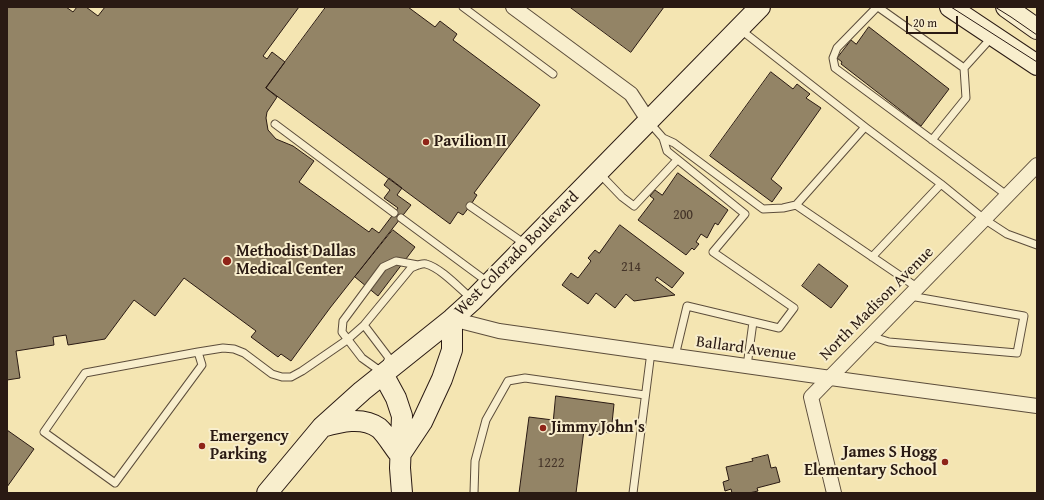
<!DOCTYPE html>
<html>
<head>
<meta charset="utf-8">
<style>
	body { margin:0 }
	#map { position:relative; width:1044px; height:500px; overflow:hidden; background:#f4e5b2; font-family:"Gentium Book Plus",serif }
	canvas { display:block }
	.frame { position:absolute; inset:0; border:8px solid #2a1a13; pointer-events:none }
	.scale { position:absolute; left:906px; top:16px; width:52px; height:18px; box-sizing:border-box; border:2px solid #2a1a13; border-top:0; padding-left:5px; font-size:12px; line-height:14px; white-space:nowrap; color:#2a1a13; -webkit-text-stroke:3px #f8eecd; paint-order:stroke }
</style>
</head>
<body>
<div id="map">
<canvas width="1044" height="500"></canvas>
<div class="frame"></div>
<div class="scale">20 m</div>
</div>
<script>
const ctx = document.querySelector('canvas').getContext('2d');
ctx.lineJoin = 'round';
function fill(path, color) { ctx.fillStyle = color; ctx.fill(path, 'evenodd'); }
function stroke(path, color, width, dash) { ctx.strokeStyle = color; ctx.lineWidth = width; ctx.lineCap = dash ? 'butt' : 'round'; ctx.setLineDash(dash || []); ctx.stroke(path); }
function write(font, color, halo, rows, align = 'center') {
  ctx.font = font + ' "Gentium Book Plus",serif'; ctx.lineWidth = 4; ctx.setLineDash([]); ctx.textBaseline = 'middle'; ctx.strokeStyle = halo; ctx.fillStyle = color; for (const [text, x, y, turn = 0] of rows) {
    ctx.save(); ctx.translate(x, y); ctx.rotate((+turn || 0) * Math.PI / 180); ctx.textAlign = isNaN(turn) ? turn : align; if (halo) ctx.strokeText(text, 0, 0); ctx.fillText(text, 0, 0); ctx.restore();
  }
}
const building = new Path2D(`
	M 15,7 L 66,7 L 73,12 L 77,7 L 86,7 L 98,16 L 105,7 L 299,7 L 263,56 L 267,59 L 272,52 L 285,62 L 266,88 L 277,97 L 267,112 L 266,118 L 268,130 L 276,139 L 293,146 L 314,161 L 299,182 L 369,232 L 372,228 L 379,233 L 398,208 L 384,198 L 390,190 L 384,185 L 389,178 L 402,188 L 397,195 L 411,205 L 330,308 L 291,361 L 281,354 L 278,357 L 251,337 L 256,331 L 184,278 L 155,316 L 134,300 L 105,339 L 68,345 L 66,335 L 53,337 L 54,345 L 16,351 L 20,378 L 7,380 L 7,8 Z
	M 326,7 L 408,7 L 435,27 L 440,21 L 457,34 L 453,40 L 540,105 L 474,193 L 477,195 L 470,206 L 463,215 L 458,212 L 450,224 L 266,88 Z
	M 570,7 L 664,7 L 631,52 Z
	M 869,27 L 949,89 L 921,126 L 841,64 L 842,62 L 837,58 L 851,40 L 856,44 Z
	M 771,72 L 793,89 L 797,84 L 810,94 L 806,98 L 821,108 L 771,179 L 782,188 L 772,202 L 710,156 Z
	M 678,173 L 728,210 L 718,225 L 715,223 L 707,238 L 701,234 L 696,242 L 699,244 L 694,250 L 692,248 L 686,255 L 638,220 L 654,199 L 650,196 L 655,190 L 662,195 Z
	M 620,225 L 684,273 L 672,288 L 657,277 L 655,280 L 675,295 L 634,301 L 626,294 L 615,308 L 596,293 L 588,304 L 562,285 L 571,273 L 578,278 L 591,261 L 588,258 L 595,250 L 599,253 Z
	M 393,230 L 415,247 L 378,296 L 355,277 Z
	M 819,264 L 848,286 L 831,308 L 802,286 Z
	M 556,396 L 614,404 L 611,433 L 584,430 L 576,493 L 519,493 L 529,417 L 553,420 Z
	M 7,430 L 34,449 L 7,487 Z
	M 768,455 L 771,468 L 776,467 L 780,482 L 757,488 L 758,491 L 749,493 L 732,493 L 731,489 L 725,491 L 723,482 L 729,480 L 726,467 L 753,461 L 752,459 Z`);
fill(building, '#938466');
stroke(building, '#2a1a13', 1);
const lane = new Path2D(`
	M 463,7 L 553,74
	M 877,7 L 837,48 L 833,58 L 835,68 L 1008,196
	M 878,7 L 964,68
	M 741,30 L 865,127
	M 649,122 L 663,138 L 674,143 L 763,209 L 783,208 L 796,205 L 918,288
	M 275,124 L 394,213
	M 663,138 L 667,151 L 745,214 L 713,252 L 794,308 L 779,328 L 687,306 L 675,356
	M 932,140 L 966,98 L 964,68 L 992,37
	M 599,173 L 622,197 L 634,206 L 677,160
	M 796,205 L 865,127 L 941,184 L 984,219 L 1007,234 L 1037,245
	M 470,206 L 525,244
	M 401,218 L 489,283
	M 872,257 L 941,184
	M 364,325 L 389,358 L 386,365
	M 870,336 L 889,342 L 1017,353 L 1024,316 L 910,296
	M 198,352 L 202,365 L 115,483 L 44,432 L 85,373 Z
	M 198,352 L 223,348 L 234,349 L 244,353 L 272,374 L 282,377 L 291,377 L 302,371 L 347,340 L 364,325 L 411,268 C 416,266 421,263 426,264 C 441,268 460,289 472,299
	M 747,366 L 753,322
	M 383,373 L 362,358 L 342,332 L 343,321 L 383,267 L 396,261 L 418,265
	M 474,493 L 475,461 L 486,420 L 508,381 L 525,378 L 645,395
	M 633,493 L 651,352`);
const street = new Path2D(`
	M 513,7 L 631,94 L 648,120
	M 452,319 L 499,331 L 852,381 L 1037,406
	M 834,493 L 811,397 L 1037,165`);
const secondary = new Path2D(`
	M 950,7 L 1037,65
	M 1006,7 L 1037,29
	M 383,374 L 396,398 L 402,416 L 400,468 L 402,493
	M 322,427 C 340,422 362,416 379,428 C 386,434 394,448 400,455
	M 400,455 L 422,422 L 442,379 L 452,350 L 452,319
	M 267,493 L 322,427 L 362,391 L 452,319 L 473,300 L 760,7`);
stroke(lane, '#5c4d3b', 9);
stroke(street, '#5c4d3b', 16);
stroke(secondary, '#2a1a13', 22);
stroke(lane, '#f8eecd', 7);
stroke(street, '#f8eecd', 14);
stroke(secondary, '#f8eecd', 20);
stroke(new Path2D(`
	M 951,7 L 1037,62
	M 995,7 L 1011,17 L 1037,35`), '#2a1a13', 1);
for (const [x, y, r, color] of [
	[426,142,4,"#8f2418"],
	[227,261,5,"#8f2418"],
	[543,428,4,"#8f2418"],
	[202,446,4,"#8f2418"],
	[945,462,4,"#8f2418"]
]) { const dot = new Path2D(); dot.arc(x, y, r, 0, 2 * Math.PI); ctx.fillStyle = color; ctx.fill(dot); stroke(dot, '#f8eecd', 1.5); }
write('14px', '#443428', null, [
	["200",683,215],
	["214",631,267],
	["1222",551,463]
]);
write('bold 16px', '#2a1a13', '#f8eecd', [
	["Pavilion II",434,142],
	["Methodist Dallas",236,252],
	["Medical Center",236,270],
	["Jimmy John's",551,428],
	["Emergency",210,437],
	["Parking",210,455],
	["James S Hogg",937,453,"right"],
	["Elementary School",937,471,"right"]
], 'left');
write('16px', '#2a1a13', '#f8eecd', [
	["West Colorado Boulevard",517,254,-45],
	["North Madison Avenue",877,304,-45],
	["Ballard Avenue",746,349,8]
]);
</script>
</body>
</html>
